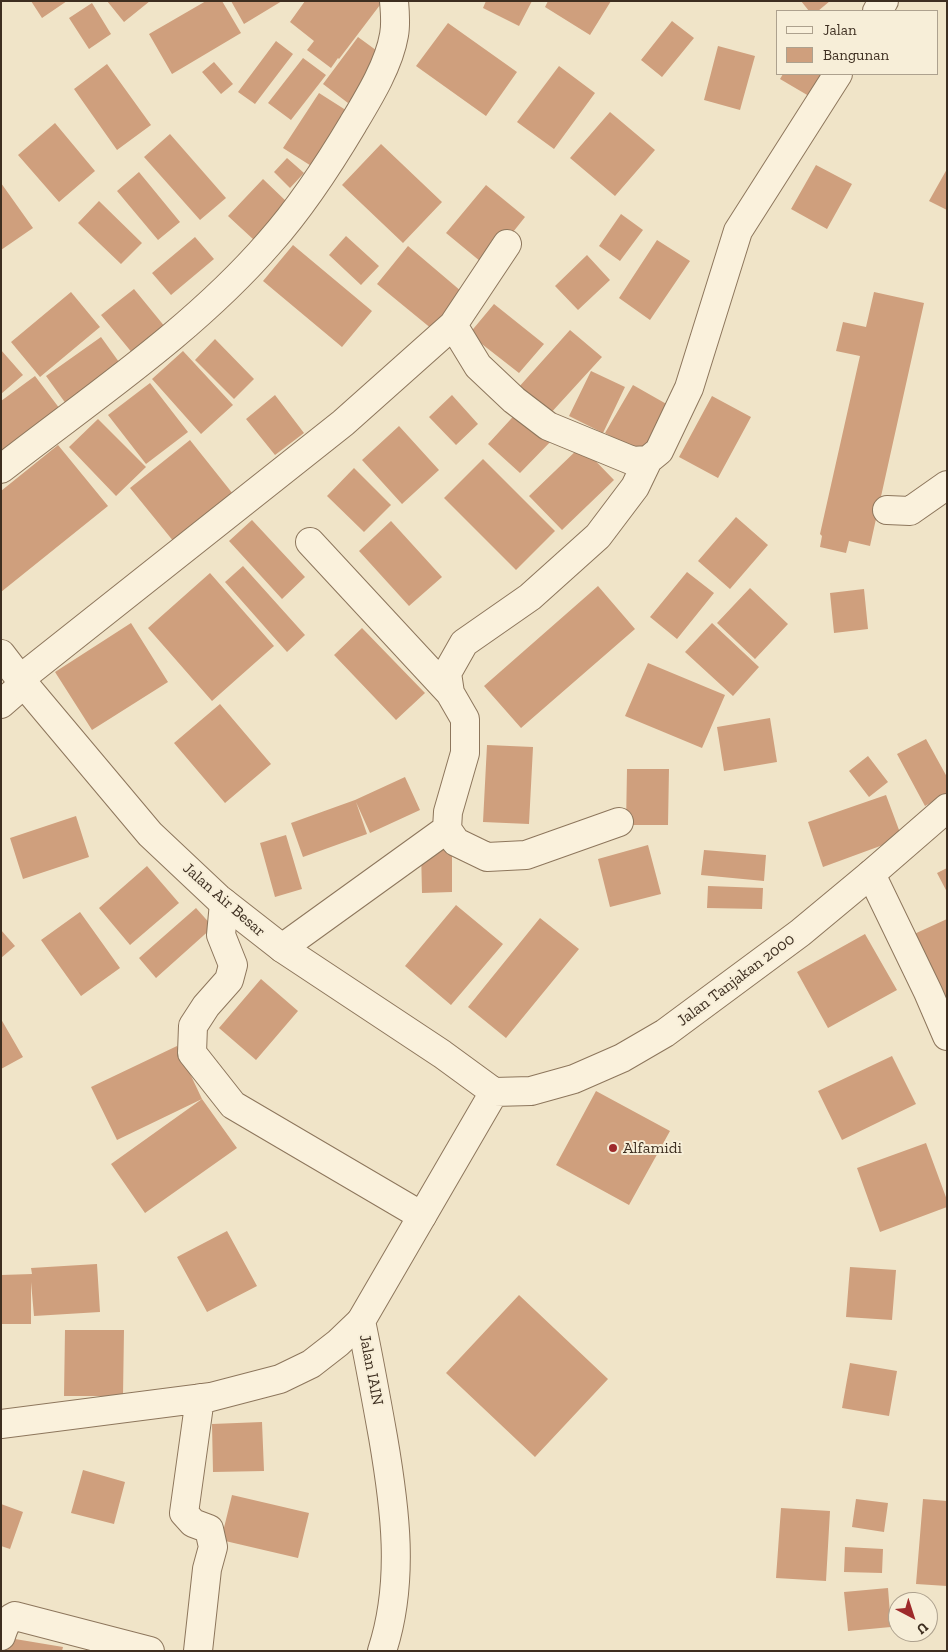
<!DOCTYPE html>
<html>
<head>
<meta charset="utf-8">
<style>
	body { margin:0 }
	#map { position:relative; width:948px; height:1652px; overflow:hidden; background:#f0e4c8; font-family:"Zilla Slab",serif }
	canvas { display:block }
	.frame { position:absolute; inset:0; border:2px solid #3d2e20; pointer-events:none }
	.legend { position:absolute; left:776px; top:10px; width:162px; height:65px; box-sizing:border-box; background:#f7eed8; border:1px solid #ada18e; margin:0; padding:6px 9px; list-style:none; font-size:15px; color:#3d2e20 }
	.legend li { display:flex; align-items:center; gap:10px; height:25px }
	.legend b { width:25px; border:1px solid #ada18e }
	.north { position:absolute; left:888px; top:1592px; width:50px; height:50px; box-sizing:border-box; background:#f7eed8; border:1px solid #ada18e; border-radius:50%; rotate:140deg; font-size:14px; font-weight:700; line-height:20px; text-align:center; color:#3d2e20 }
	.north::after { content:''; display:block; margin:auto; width:18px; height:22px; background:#9e2a2b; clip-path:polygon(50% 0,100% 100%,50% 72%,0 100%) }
</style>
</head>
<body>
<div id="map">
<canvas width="948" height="1652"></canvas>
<div class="frame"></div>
<ul class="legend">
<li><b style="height:6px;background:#faf1dc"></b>Jalan</li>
<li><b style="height:14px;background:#cf9f7d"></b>Bangunan</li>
</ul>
<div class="north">U</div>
</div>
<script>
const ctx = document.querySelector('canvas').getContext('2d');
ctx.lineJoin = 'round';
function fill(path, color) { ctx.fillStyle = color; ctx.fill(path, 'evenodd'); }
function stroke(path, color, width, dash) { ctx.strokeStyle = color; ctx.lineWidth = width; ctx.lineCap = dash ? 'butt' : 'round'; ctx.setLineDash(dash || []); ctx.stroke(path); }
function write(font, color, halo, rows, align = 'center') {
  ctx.font = font + ' "Zilla Slab",serif'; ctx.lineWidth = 4; ctx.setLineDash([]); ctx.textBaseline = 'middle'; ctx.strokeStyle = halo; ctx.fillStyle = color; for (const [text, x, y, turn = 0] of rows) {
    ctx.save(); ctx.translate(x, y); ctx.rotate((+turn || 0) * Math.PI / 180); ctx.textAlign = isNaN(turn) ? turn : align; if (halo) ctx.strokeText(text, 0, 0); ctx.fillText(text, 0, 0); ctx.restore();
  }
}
fill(new Path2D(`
	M 31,1 L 67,1 L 42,18 Z
	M 107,1 L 150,1 L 124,22 Z
	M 206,1 L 222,1 L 241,33 L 172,74 L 149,34 Z
	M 231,1 L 282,1 L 244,24 Z
	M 305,1 L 383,1 L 339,59 L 338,58 L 331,68 L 307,50 L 314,41 L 290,22 Z
	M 486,1 L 532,1 L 519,26 L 483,8 Z
	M 548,1 L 611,1 L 590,35 L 545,7 Z
	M 801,1 L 830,1 L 818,11 L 809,11 Z
	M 92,3 L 111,34 L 89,49 L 69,18 Z
	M 672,21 L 694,38 L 662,77 L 641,60 Z
	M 448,23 L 517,72 L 486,116 L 416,66 Z
	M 358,37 L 384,56 L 348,103 L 323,84 Z
	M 276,41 L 293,54 L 255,104 L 238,92 Z
	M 718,46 L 755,56 L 740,110 L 704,100 Z
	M 303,58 L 326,75 L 291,120 L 268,103 Z
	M 214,62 L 233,84 L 221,94 L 202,72 Z
	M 107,64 L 151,125 L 117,150 L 74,89 Z
	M 559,66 L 595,93 L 554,149 L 517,122 Z
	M 783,74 L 829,74 L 814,99 L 780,79 Z
	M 319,93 L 352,114 L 316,169 L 283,148 Z
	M 610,112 L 655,150 L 615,196 L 570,158 Z
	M 55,123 L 95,171 L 59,202 L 18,155 Z
	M 170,134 L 226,198 L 200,220 L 144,157 Z
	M 381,144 L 442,202 L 403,243 L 342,185 Z
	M 287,158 L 304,173 L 290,188 L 274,172 Z
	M 816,165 L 852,184 L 827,229 L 791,209 Z
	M 947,169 L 947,210 L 929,201 Z
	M 139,172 L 180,222 L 158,240 L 117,191 Z
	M 263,179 L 288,203 L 254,240 L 228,216 Z
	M 1,183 L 33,228 L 1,250 Z
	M 486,185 L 525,217 L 486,266 L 446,233 Z
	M 99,201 L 142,243 L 121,264 L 78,223 Z
	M 621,214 L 643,230 L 620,261 L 599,246 Z
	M 346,236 L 379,266 L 361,285 L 329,255 Z
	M 195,237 L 214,259 L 171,295 L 152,273 Z
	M 657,240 L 690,261 L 650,320 L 619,298 Z
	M 293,245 L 372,311 L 342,347 L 263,281 Z
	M 408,246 L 468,297 L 438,334 L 377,284 Z
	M 587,255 L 610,280 L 578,310 L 555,286 Z
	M 134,289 L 170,333 L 138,360 L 101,315 Z
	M 71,292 L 100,327 L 40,377 L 11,342 Z
	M 874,292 L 924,303 L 870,546 L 849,541 L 846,553 L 820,547 L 822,536 L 820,534 L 860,356 L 836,351 L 843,322 L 866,327 Z
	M 494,304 L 544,344 L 519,373 L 469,334 Z
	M 570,330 L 602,357 L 549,415 L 518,388 Z
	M 101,337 L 124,369 L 69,408 L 46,376 Z
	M 215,339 L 254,379 L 234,399 L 195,360 Z
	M 1,350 L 23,375 L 1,394 Z
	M 183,351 L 233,405 L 201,434 L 152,379 Z
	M 591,371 L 625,387 L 603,433 L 569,416 Z
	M 35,376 L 63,413 L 1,460 L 1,401 Z
	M 150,383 L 188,432 L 146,464 L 108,415 Z
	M 633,385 L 677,410 L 650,458 L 605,433 Z
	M 275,395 L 304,433 L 275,455 L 246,419 Z
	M 452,395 L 478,424 L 456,445 L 429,417 Z
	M 712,396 L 751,417 L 718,478 L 679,457 Z
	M 521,408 L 554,438 L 520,473 L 488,444 Z
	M 98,419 L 146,467 L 116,496 L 69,447 Z
	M 399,426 L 439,470 L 402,504 L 362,460 Z
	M 190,440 L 233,494 L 174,542 L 130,488 Z
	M 58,445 L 108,506 L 1,592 L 1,491 Z
	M 581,446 L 614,480 L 562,530 L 529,496 Z
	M 483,459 L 555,531 L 516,570 L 444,498 Z
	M 354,468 L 391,505 L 364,532 L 327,496 Z
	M 736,517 L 768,545 L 730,589 L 698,561 Z
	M 252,520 L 305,577 L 282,599 L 229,541 Z
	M 391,521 L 442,577 L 409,606 L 359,551 Z
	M 243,566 L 305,635 L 287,652 L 225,582 Z
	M 687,572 L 714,593 L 677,639 L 650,617 Z
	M 210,573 L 274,646 L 212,701 L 148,628 Z
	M 598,586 L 635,629 L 521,728 L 484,686 Z
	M 750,588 L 788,624 L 755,659 L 717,623 Z
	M 864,589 L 868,629 L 834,633 L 830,593 Z
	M 131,623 L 168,682 L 92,730 L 55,672 Z
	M 712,623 L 759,667 L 733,696 L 685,652 Z
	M 362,628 L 425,693 L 396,720 L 334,655 Z
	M 648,663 L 725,695 L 702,748 L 625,716 Z
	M 220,704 L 271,764 L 225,803 L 174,743 Z
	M 770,718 L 777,762 L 724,771 L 717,727 Z
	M 926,739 L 947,777 L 947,794 L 925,806 L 897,754 Z
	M 487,745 L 533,747 L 529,824 L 483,822 Z
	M 868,756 L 888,782 L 869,797 L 849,771 Z
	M 627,769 L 669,769 L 668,825 L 626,825 Z
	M 405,777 L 420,810 L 370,833 L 356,802 L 367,834 L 303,857 L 291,823 L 355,800 Z
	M 886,795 L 902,838 L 823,867 L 808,822 Z
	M 76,816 L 89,857 L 23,879 L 10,838 Z
	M 286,835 L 302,889 L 275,897 L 260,843 Z
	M 648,845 L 661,894 L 610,907 L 598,859 Z
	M 452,849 L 452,892 L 422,893 L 421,850 Z
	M 704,850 L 766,855 L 764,881 L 701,875 Z
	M 147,866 L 179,903 L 130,945 L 99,908 Z
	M 947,868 L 947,892 L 937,873 Z
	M 708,886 L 763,888 L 762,909 L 707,908 Z
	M 456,905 L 503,944 L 451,1005 L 405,966 Z
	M 196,908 L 213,927 L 156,978 L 139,958 Z
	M 80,912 L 120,968 L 81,996 L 41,940 Z
	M 540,918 L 579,949 L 506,1038 L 468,1007 Z
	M 947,919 L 947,1008 L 912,935 Z
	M 1,930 L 15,946 L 1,958 Z
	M 865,934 L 897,990 L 828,1028 L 797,972 Z
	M 261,979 L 298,1011 L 256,1060 L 219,1028 Z
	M 1,1019 L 23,1057 L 1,1069 Z
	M 177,1046 L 202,1099 L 117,1140 L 91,1087 Z
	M 892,1056 L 916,1104 L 842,1140 L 818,1091 Z
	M 596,1091 L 670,1131 L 629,1205 L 556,1165 Z
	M 202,1099 L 237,1148 L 145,1213 L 111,1164 Z
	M 926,1143 L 947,1200 L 947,1207 L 880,1232 L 857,1168 Z
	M 227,1231 L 257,1286 L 207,1312 L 177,1257 Z
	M 97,1264 L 100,1312 L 34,1316 L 31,1282 L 31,1324 L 1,1324 L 1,1275 L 32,1274 L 31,1268 Z
	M 850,1267 L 896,1270 L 892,1320 L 846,1317 Z
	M 519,1295 L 608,1379 L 535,1457 L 446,1373 Z
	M 65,1330 L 124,1330 L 123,1396 L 64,1396 Z
	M 850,1363 L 897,1371 L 889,1416 L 842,1408 Z
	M 262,1422 L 264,1471 L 213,1472 L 212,1424 Z
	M 83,1470 L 125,1482 L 114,1524 L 71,1513 Z
	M 232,1495 L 309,1513 L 298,1558 L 221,1540 Z
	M 856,1499 L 888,1503 L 884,1532 L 852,1527 Z
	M 923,1499 L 947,1501 L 947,1586 L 916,1584 Z
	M 1,1504 L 23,1512 L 10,1549 L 1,1546 Z
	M 781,1508 L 830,1511 L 826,1581 L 776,1578 Z
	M 845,1547 L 883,1549 L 882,1573 L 844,1572 Z
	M 888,1588 L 891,1627 L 848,1631 L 844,1592 Z
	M 9,1638 L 63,1647 L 62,1651 L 7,1651 Z`), '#cf9f7d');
const minor = new Path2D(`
	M 877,11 L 884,1
	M 453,325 L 478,366 L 514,400 L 548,426 L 633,461 L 648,460 L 659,451 L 689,388 L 738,231 L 838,74
	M 1,469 C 93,397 193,331 270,242 C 302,206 328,166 353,124 C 368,99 389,65 394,35 C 396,25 395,12 394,1
	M 887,510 L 910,511 L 947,485
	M 310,542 L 450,693
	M 20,679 L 343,423 L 453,325 L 507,244
	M 1,704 L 24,684
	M 619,822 L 526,855 L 487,857 L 456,842 L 447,829 L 448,812 L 465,753 L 465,719 L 450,693 L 447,673 L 464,643 L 530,597 L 598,536 L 635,487 L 648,460
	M 871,874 L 928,992 L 947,1036
	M 224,903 L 221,935 L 233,965 L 229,980 L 206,1006 L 193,1026 L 192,1053 L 233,1105 L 422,1216
	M 282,948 L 447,829
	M 1,1424 L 211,1397 L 280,1379 L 311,1364 L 338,1343 L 361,1321
	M 1,1636 C 4,1627 6,1620 15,1616 L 150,1651
	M 198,1651 L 207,1569 L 213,1547 L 209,1529 L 193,1523 L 184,1513 L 200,1398`);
const tertiary = new Path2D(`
	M 1,654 L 24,684 L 150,834 L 218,898 L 282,948 L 442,1054 L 494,1092
	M 494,1092 L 531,1091 L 574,1079 L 622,1058 L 665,1033 L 800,933 L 871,874 L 947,808
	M 382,1651 C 405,1581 395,1507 383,1437 C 376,1398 369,1359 361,1321 L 494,1092`);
stroke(minor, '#8d765c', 30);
stroke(tertiary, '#8d765c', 30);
stroke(minor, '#faf1dc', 28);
stroke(tertiary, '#faf1dc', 28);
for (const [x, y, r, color] of [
	[613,1148,5,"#9e2a2b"]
]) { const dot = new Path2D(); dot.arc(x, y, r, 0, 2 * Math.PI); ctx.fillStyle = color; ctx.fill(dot); stroke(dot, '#f7eed8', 2); }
write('16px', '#3d2e20', '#f7eed8', [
	["Jalan Air Besar",224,900,41],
	["Jalan Tanjakan 2000",736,980,-37],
	["Jalan IAIN",371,1370,79]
]);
write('16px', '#3d2e20', '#f7eed8', [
	["Alfamidi",623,1148]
], 'left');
</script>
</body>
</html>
